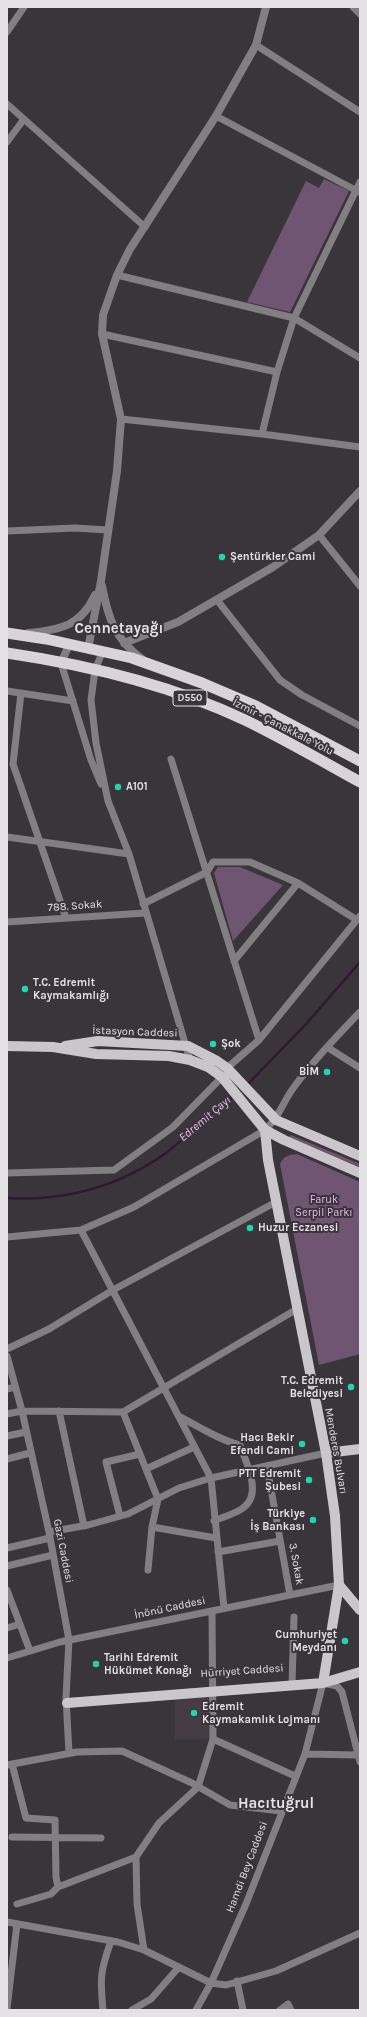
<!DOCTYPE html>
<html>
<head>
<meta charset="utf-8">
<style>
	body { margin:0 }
	#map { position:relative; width:367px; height:2017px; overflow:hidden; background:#3a353a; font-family:Karla,sans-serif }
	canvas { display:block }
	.frame { position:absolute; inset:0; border:8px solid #e5e2e6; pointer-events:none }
</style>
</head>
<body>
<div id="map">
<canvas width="367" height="2017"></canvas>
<div class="frame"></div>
</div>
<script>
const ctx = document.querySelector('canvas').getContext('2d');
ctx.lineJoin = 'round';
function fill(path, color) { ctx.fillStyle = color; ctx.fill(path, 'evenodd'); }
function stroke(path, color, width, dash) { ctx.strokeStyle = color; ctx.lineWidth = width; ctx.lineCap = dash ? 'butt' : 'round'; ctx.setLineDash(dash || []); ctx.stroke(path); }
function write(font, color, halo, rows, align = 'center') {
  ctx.font = font + ' Karla,sans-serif'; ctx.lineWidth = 4; ctx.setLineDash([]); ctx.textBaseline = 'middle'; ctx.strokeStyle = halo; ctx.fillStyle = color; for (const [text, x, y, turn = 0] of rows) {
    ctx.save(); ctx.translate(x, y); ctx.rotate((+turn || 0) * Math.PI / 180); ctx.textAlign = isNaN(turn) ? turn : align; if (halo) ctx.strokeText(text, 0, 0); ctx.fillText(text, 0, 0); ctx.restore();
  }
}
fill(new Path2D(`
	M 213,1692 L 213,1739 L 175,1739 L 175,1695 Z`), '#453c46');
fill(new Path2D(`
	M 324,179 L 349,191 L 290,312 L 247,302 L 306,181 L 319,188 Z
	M 218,867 L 240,867 L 283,885 L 233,941 L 214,873 Z
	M 291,1135 L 360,1164 L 360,1167 L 289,1137 Z
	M 297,1154 L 360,1182 L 360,1354 L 319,1365 L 280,1164 C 284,1156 288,1155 297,1154 Z`), '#705573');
stroke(new Path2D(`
	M 247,1085 L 307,1023 L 360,962
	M 7,1198 C 64,1202 120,1186 166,1153 C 179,1143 190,1132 203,1121 C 212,1112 224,1104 234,1096`), '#321735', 2.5);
stroke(new Path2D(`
	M 353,7 L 360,14
	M 7,32 L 24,7
	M 256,45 L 360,112
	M 7,104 L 145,227
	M 216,116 L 359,192
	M 7,142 L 24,119
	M 117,275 L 294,318 L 360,358
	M 102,334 L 277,372
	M 121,419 L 262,434 L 277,372 L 294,318 L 360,182
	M 262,434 L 360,447
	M 7,531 L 75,528 L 108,530
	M 319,535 L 360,586
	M 217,600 L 280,680 L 302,695 L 360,726
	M 102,653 L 95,670 L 91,700 L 96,743 L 108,801 L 129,854 L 190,1060
	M 61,663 L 91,760 L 101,784
	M 7,691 L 73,701
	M 21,693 L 13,764 L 66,918
	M 171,759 L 259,1040
	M 7,837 L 129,854
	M 143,904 L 207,872 L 213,862 L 250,862 L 298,883
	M 7,922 L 145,913
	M 234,961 L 298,883 L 357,920
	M 327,1047 L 360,1068
	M 227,1068 L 259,1040 L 360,916
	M 7,1173 L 114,1170 L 173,1127 L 222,1077
	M 81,1230 L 211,1478 L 224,1608
	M 7,1237 L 81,1230 L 134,1207 L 265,1130 C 281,1115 282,1103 294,1087 C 314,1060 337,1036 360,1012
	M 7,1349 L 49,1329 L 113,1290 L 276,1202
	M 7,1356 L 22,1411 L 49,1532 L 69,1640 L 66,1697 L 69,1753
	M 7,1389 L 15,1387
	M 59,1411 L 84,1526
	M 123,1412 L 158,1499 L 152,1527 L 148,1570
	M 7,1414 L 22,1411 L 123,1412 L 297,1309
	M 180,1417 C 200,1427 219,1440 240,1445 C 246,1463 263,1494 243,1508 C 235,1514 223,1517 214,1521
	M 7,1436 L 26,1432
	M 7,1459 L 30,1453
	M 267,1467 L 290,1595
	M 146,1469 L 194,1447
	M 120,1516 L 106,1462 L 140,1454
	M 152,1527 L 216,1538
	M 49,1532 L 88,1525 L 128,1514 L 179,1488 L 211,1478 L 326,1453
	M 7,1548 L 50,1538
	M 218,1552 L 280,1541
	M 7,1566 L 53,1555
	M 7,1590 L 30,1651
	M 7,1628 L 20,1624
	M 7,1658 L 60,1642 L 339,1585
	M 292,1685 L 294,1617
	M 213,1739 L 295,1776
	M 305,1754 L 358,1755
	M 12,1764 L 26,1818 L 55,1820 L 56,1877 L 58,1887
	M 7,1765 L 77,1752 L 122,1751 L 192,1783 L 230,1805 L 281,1811
	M 12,1837 L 101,1838
	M 17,1904 L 51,1894 L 58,1887 L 136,1857
	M 7,1922 L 118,1942 L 144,1950 L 211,1983 L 226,1985 L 276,1971 L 360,1933
	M 144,1950 L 137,1904 L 136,1857 L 159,1823 L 198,1787 L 213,1739 L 212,1611
	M 237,1981 L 243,2010
	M 7,2008 L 17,1924
	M 103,2010 C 100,1978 100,1972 111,1941
	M 132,2010 L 151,1999 L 179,1967
	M 196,2010 L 211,1983 L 246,1904 L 305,1754 L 323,1683 L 337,1686 L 342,1692 L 360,1762
	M 280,2010 L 288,2004 L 291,2010`), '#817f81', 7);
stroke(new Path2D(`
	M 102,586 C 108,618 115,639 142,659
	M 28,633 C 60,630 81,626 95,595
	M 124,643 L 178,622 L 273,567 L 319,535 L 360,491
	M 88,649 L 101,581 L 117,471 L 121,419 L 102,334 L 103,315 L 117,275 L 130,249 L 216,116 L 256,45 L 266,7
	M 61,663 L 69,645`), '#817f81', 8);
stroke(new Path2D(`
	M 7,1046 L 53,1047 L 96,1054 L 169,1056 L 190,1060 L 208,1067 L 222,1077 L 265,1130 L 284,1140 L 360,1173
	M 65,1046 L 98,1041 L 188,1046 L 217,1061 L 227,1068 L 276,1120 L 360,1156
	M 265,1130 L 268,1160 L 326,1453 L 335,1516 L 339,1585 L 323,1683
	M 326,1453 L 360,1449
	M 339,1585 L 360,1610
	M 67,1703 L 323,1683 L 360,1672`), '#cbc6cb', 10);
stroke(new Path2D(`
	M 7,633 L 46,639 L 132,658 L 202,683 L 256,706 L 360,761
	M 7,653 C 88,665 171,685 245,720 C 284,739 322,761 360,782`), '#dad4da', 11);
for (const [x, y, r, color] of [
	[222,557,4,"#21d5b0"],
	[118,787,4,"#21d5b0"],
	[25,989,4,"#21d5b0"],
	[213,1044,4,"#21d5b0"],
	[327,1072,4,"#21d5b0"],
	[250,1228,4,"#21d5b0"],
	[351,1387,4,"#21d5b0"],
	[302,1444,4,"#21d5b0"],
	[309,1480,4,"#21d5b0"],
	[313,1520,4,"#21d5b0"],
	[345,1641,4,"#21d5b0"],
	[96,1664,4,"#21d5b0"],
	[194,1713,4,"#21d5b0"]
]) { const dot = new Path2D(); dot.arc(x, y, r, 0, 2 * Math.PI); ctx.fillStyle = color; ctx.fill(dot); stroke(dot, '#3a353a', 1.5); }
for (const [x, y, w] of [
	[190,698,34]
]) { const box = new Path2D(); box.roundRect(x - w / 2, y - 8, w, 16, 3); ctx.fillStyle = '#3a353a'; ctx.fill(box); stroke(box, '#e5e2e6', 1); }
write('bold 10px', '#e5e2e6', null, [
	["D550",190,698]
]);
write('bold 11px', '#e5e2e6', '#3a353a', [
	["Şentürkler Cami",230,557],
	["A101",126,787],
	["T.C. Edremit",33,983],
	["Kaymakamlığı",33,996],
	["Şok",221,1044],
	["BİM",319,1072,"right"],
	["Huzur Eczanesi",258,1228],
	["T.C. Edremit",343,1381,"right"],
	["Belediyesi",343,1394,"right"],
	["Hacı Bekir",294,1438,"right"],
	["Efendi Cami",294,1451,"right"],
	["PTT Edremit",301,1474,"right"],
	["Şubesi",301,1487,"right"],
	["Türkiye",305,1514,"right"],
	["İş Bankası",305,1527,"right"],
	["Cumhuriyet",337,1635,"right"],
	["Meydanı",337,1648,"right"],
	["Tarihi Edremit",104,1658],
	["Hükümet Konağı",104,1671],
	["Edremit",202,1707],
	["Kaymakamlık Lojmanı",202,1720]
], 'left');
write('11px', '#e5e2e6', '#3a353a', [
	["İzmir - Çanakkale Yolu",283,727,27],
	["788. Sokak",75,906,-4],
	["İstasyon Caddesi",135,1032,2],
	["Menderes Bulvarı",336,1451,80],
	["Gazi Caddesi",63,1551,79],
	["3. Sokak",296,1564,80],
	["İnönü Caddesi",170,1608,-12],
	["Hürriyet Caddesi",242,1671,-4],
	["Hamdi Bey Caddesi",247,1867,-69]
]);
write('11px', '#eab7ef', '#3a353a', [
	["Faruk",324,1200],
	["Serpil Parkı",324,1213]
]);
write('italic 12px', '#f0bdf5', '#3a353a', [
	["Edremit Çayı",205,1119,-40]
]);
write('bold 15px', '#e5e2e6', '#3a353a', [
	["Cennetayağı",119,629],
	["Hacıtuğrul",276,1804]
]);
</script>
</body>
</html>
